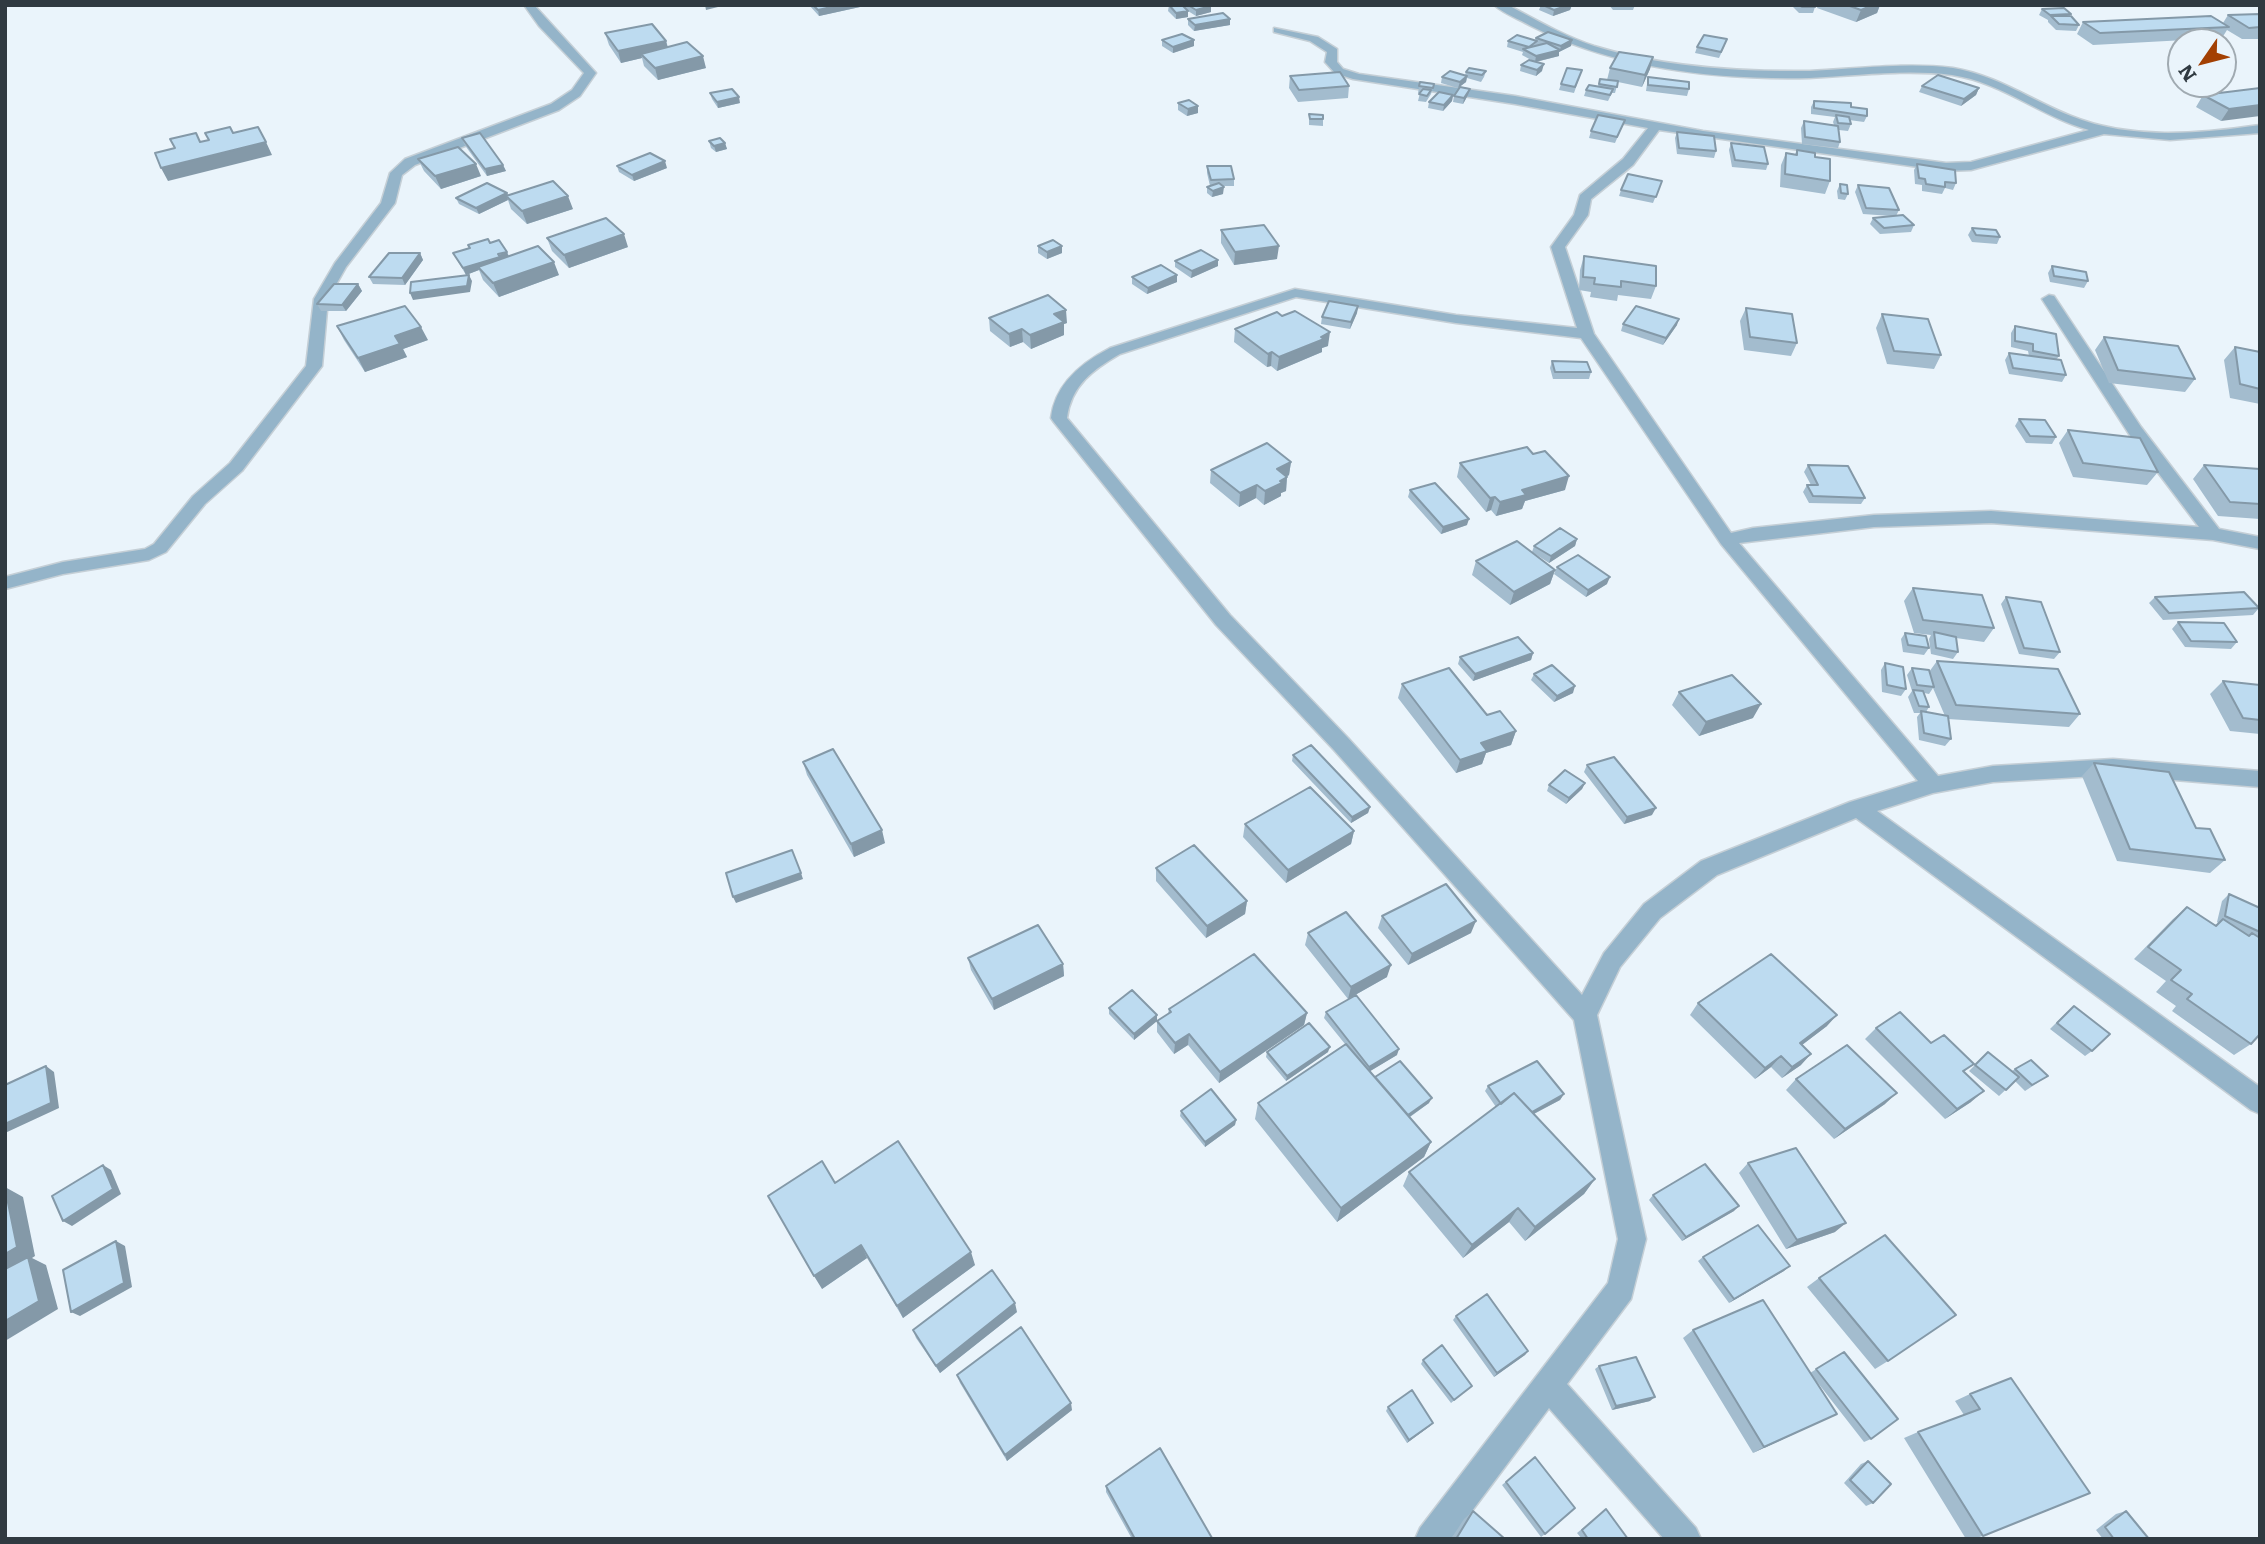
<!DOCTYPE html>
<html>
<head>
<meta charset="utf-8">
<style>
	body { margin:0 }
	#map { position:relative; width:2265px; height:1544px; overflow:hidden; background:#eaf4fb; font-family:Literata,serif }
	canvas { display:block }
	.frame { position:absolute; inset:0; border:7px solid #303a41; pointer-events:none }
	.north { position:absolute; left:2167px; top:28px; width:70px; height:70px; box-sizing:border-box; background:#eaf4fb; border:2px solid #a0aab1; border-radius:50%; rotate:235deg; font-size:19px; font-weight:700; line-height:28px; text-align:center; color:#303a41 }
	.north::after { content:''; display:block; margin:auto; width:24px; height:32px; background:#a34003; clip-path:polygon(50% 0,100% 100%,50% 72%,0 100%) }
</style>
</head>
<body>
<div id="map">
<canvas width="2265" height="1544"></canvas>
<div class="frame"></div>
<div class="north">N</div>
</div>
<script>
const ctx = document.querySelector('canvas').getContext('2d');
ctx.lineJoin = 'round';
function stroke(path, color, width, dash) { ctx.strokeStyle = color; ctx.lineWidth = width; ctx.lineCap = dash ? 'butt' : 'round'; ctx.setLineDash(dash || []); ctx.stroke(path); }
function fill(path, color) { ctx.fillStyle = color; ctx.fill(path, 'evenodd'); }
const minor = new Path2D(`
	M 524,5 L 534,5 L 596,73 L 580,96 L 559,110 L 415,165 L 402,175 L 395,203 L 346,267 L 328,299 L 322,366 L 242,471 L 205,504 L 166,552 L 149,560 L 63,574 L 5,589 L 5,577 L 63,562 L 145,549 L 154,544 L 193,496 L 230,463 L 306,366 L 314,299 L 335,263 L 381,203 L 390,173 L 405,159 L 551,104 L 572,90 L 584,73 L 539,26 Z
	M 1494,5 L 1508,5 C 1536,20 1564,36 1594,46 C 1662,67 1739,72 1810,71 C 1857,69 1906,62 1953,68 C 1996,75 2031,100 2071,116 C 2130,140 2198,134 2260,125 L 2260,133 L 2170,140 L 2104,134 L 1971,170 L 1946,171 L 1659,130 L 1633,165 L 1591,199 L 1588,215 L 1565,247 L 1594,334 L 1731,533 L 1753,528 L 1874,515 L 1991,511 L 2199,527 L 2129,434 L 2042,299 L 2049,295 L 2054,296 L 2141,427 L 2219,529 L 2260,537 L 2260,549 L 2213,540 L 1991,523 L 1874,527 L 1739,543 L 1938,776 L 1993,766 L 2113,759 L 2260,771 L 2260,787 L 2113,775 L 1993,782 L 1933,793 L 1877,811 L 2260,1087 L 2260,1114 L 2251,1110 L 1856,818 L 1717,875 L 1660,918 L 1620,967 L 1597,1015 L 1646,1239 L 1631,1299 L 1567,1384 L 1696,1528 L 1701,1539 L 1664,1539 L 1549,1408 L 1451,1539 L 1415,1539 L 1420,1528 L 1608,1283 L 1618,1239 L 1574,1020 L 1334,750 L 1216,625 L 1053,421 L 1051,418 C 1055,384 1081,363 1110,348 L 1295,289 L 1456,315 L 1577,328 L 1551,247 L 1574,215 L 1580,195 L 1623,159 L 1648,128 L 1515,104 L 1353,79 L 1335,73 L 1325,62 L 1327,52 L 1310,41 L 1274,32 L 1274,28 L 1318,37 L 1337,49 L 1337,62 L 1343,69 L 1359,74 L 1515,96 L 1703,131 L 1946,163 L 1971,162 L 2089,130 C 2042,117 2001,82 1952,75 C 1904,69 1856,76 1809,78 C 1715,80 1616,69 1531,26 C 1519,19 1504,14 1494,5 ZM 1296,297 L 1456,323 L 1581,338 L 1721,544 L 1918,781 L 1850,802 L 1701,861 L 1644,904 L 1604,953 L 1582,995 L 1348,738 L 1230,615 L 1067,418 C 1071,385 1094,369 1120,354 Z`);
stroke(minor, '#c5cfd6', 3);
fill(minor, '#94b4c9');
fill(new Path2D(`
	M 809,5 L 860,5 L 860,7 L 819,16 Z
	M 1169,5 L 1210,5 L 1211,12 L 1196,16 L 1188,11 L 1188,17 L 1176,19 L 1168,11 Z
	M 1541,5 L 1572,5 L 1570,10 L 1553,16 L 1539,10 Z
	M 1609,5 L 1635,5 L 1633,10 L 1613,10 Z
	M 1791,5 L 1814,5 L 1815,7 L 1813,13 L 1799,13 Z
	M 1818,5 L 1880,5 L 1877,13 L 1856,22 L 1817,8 Z
	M 2042,9 L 2071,14 L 2070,16 L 2079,25 L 2076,31 L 2056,30 L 2048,22 L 2048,20 L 2039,15 Z
	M 2260,14 L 2260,39 L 2242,39 L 2227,30 L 2222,38 L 2093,45 L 2077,34 L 2083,22 L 2223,23 L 2228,15 Z
	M 1188,19 L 1230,19 L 1230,25 L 1194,31 L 1188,25 Z
	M 605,33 L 666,41 L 668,47 L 706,68 L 658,80 L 644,66 L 642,58 L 621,63 L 609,45 Z
	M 1536,38 L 1572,40 L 1571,46 L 1559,52 L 1559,56 L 1536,62 L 1542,71 L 1536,76 L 1520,71 L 1521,65 L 1533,61 L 1522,55 L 1523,52 L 1507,47 L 1508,41 L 1535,40 Z
	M 1162,40 L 1194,46 L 1173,53 L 1162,46 Z
	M 1725,45 L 1719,58 L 1695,53 L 1697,47 Z
	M 1653,57 L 1650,69 L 1642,87 L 1618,82 L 1615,93 L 1612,93 L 1608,101 L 1584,96 L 1586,90 L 1598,86 L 1600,79 L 1607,80 L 1610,68 Z
	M 1582,70 L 1574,93 L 1559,90 L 1561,84 Z
	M 1486,71 L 1484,77 L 1481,82 L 1467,78 L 1466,82 L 1458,88 L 1441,83 L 1442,77 L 1465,75 L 1466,72 Z
	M 1290,76 L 1349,86 L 1348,98 L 1298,102 L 1289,88 Z
	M 1648,77 L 1689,89 L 1687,96 L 1646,91 Z
	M 1420,82 L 1434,84 L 1431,94 L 1426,102 L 1418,101 L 1420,93 L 1418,93 Z
	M 1922,86 L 1979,88 L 1976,95 L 1961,106 L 1919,92 Z
	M 2260,88 L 2221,121 L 2196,107 L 2203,95 Z
	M 710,93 L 740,103 L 718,108 L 712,99 Z
	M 1453,95 L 1452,101 L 1443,111 L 1428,108 L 1429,102 Z
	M 1468,95 L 1463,104 L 1453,102 L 1454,96 Z
	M 1814,101 L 1851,107 L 1867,116 L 1864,122 L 1849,120 L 1851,124 L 1848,131 L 1839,130 L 1840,142 L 1838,148 L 1802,144 L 1801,128 L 1804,121 L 1834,125 L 1833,122 L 1835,117 L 1811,114 L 1811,107 Z
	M 1178,103 L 1198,113 L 1187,116 L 1178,110 Z
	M 1309,114 L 1323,119 L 1323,126 L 1309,125 Z
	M 1625,120 L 1615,143 L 1589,138 L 1591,131 Z
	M 1677,132 L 1716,151 L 1714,158 L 1677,154 L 1675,138 Z
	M 462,138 L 503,165 L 506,171 L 487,176 L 464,144 Z
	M 709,141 L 725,143 L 727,149 L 716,152 L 711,148 Z
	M 1731,143 L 1768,164 L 1766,170 L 1732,167 L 1729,150 Z
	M 1797,150 L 1815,157 L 1830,181 L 1825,194 L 1780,187 L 1781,165 L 1786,153 L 1795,154 Z
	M 418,159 L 481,176 L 441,189 L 424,171 Z
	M 1917,164 L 1956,183 L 1953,190 L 1945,188 L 1942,194 L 1922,191 L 1922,185 L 1915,184 L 1914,170 Z
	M 617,166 L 667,168 L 634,181 L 619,172 Z
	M 1207,166 L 1234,179 L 1234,186 L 1222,186 L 1223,194 L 1212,197 L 1207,193 L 1207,187 L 1210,186 L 1207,173 Z
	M 1662,181 L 1653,203 L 1619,196 L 1621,190 Z
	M 1840,184 L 1848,194 L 1845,200 L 1838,199 L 1837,191 Z
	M 1858,185 L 1899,210 L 1896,216 L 1914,225 L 1911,232 L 1880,234 L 1870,224 L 1873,218 L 1891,216 L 1863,214 L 1855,192 Z
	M 508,195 L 573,209 L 527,224 L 511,209 L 508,200 L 479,214 L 459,204 L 456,198 Z
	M 1972,228 L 2000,237 L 1997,244 L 1972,242 L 1968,235 Z
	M 1221,230 L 1277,259 L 1234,265 L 1221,243 Z
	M 547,238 L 628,247 L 569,268 L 552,251 Z
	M 490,243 L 507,252 L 509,256 L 559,275 L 499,297 L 483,280 L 479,270 L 466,275 L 453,253 L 469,249 L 468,245 Z
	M 1038,246 L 1062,253 L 1047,259 L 1038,253 Z
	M 420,253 L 423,260 L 405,285 L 373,284 L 369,277 Z
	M 1584,256 L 1656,286 L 1651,299 L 1618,295 L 1617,301 L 1590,297 L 1591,292 L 1579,290 L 1580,270 Z
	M 1175,261 L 1218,266 L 1191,278 L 1175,267 Z
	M 2052,266 L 2088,281 L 2084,288 L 2050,282 L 2048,273 Z
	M 1177,275 L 1177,282 L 1147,294 L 1132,284 L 1132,277 Z
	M 358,284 L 362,291 L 346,311 L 321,311 L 317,304 Z
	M 1358,306 L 1357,313 L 1350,329 L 1321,324 L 1322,317 Z
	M 1746,308 L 1797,343 L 1791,356 L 1744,350 L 1740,321 Z
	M 1882,314 L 1941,355 L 1934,369 L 1887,364 L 1876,328 Z
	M 989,318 L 1067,323 L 1064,324 L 1064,335 L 1031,349 L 1023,342 L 1010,347 L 990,331 Z
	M 1623,324 L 1677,325 L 1663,345 L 1621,331 Z
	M 337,326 L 428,340 L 403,349 L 407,357 L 365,372 L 344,340 Z
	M 2015,326 L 2059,356 L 2056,360 L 2066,375 L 2062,382 L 2009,374 L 2005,360 L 2009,353 L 2029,356 L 2028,351 L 2011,347 L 2011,333 Z
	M 1235,329 L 1328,346 L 1322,348 L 1322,352 L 1277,371 L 1271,366 L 1267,367 L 1234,342 Z
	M 2104,337 L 2195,379 L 2185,392 L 2109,383 L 2095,350 Z
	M 2235,347 L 2260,352 L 2260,404 L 2230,398 L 2224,360 Z
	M 1552,361 L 1591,372 L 1589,379 L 1553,379 L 1550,368 Z
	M 2019,419 L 2056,437 L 2052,444 L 2026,443 L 2015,426 Z
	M 2068,430 L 2158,472 L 2147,485 L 2073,477 L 2059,443 Z
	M 1291,462 L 1289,475 L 1287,477 L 1286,491 L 1281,493 L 1281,496 L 1264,505 L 1256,498 L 1239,507 L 1210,483 L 1211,470 Z
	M 1460,463 L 1565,490 L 1525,501 L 1522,509 L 1496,516 L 1491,510 L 1486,512 L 1457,477 Z
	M 1808,465 L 1865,498 L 1861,504 L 1809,503 L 1803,492 L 1807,485 L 1811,485 L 1804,472 Z
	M 2204,465 L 2260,469 L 2260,519 L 2218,516 L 2193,479 Z
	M 1410,490 L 1467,525 L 1441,534 L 1408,497 Z
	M 1577,539 L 1575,546 L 1549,563 L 1532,552 L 1534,546 Z
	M 1476,561 L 1555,570 L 1550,584 L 1510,605 L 1472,575 Z
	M 1557,567 L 1607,584 L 1586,597 L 1554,574 Z
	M 1913,588 L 1994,628 L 1984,642 L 1956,638 L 1958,652 L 1953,659 L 1931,654 L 1929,639 L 1931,635 L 1914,633 L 1904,601 Z
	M 2006,597 L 2060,652 L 2054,659 L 2019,654 L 2001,604 Z
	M 2155,597 L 2259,608 L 2253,615 L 2163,620 L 2149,603 Z
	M 2178,622 L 2237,642 L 2231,649 L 2185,647 L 2172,629 Z
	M 1905,633 L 1929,648 L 1924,655 L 1903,652 L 1901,639 Z
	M 1533,653 L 1531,660 L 1473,681 L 1458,664 L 1460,657 Z
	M 1937,661 L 2080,714 L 2069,727 L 1948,719 L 1951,739 L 1945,746 L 1919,740 L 1917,717 L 1920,713 L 1914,713 L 1908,697 L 1912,691 L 1907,675 L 1912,668 L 1929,672 ZM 1933,688 L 1945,716 L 1926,712 L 1929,707 L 1924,693 L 1929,694 Z
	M 1885,663 L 1906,689 L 1901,696 L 1882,692 L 1881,670 Z
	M 1534,674 L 1573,693 L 1554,702 L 1531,680 Z
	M 2223,681 L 2260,685 L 2260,734 L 2230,731 L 2210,694 Z
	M 1402,684 L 1487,715 L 1516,731 L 1511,745 L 1486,753 L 1482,764 L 1456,773 L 1398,698 Z
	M 1679,692 L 1753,718 L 1699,736 L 1672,705 Z
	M 1293,755 L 1370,807 L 1368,813 L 1351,823 L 1292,761 Z
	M 803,762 L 885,843 L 854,857 L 807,775 Z
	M 2094,763 L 2196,828 L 2225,860 L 2210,873 L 2117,861 L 2082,776 Z
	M 1587,765 L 1652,815 L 1624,824 L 1584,772 Z
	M 1585,783 L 1582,789 L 1566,804 L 1547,791 L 1549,785 Z
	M 1245,824 L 1354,831 L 1351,844 L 1286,883 L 1243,837 Z
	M 1156,868 L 1247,901 L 1245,914 L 1206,938 L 1156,881 Z
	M 2229,894 L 2260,908 L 2260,1034 L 2251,1044 L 2234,1055 L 2172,1011 L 2176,1006 L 2156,992 L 2166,981 L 2134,959 L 2173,919 L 2187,907 L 2215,925 L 2218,923 L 2217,922 L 2222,901 Z
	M 1382,916 L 1471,933 L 1408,965 L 1378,928 Z
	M 1308,933 L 1387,977 L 1348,999 L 1305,945 Z
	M 968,958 L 1063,964 L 1064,976 L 994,1010 L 971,970 Z
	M 1698,1003 L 1827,1026 L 1802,1045 L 1801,1065 L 1782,1078 L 1771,1067 L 1755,1079 L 1690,1015 Z
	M 1109,1008 L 1157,1015 L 1157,1021 L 1134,1040 L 1109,1014 Z
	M 1169,1009 L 1307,1013 L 1304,1025 L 1219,1083 L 1188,1045 L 1174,1054 L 1157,1032 L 1157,1021 L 1168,1014 Z
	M 1326,1012 L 1397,1055 L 1370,1071 L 1375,1077 L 1429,1103 L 1410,1117 L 1431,1142 L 1424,1157 L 1337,1222 L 1255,1119 L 1258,1103 L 1345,1044 L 1324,1018 Z
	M 2067,1012 L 2092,1051 L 2085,1056 L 2050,1029 Z
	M 1876,1028 L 1931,1043 L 1974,1064 L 1964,1072 L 1971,1102 L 1945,1119 L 1865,1039 Z
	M 1267,1052 L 1328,1052 L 1286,1081 L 1266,1057 Z
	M 1988,1052 L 2012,1071 L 2015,1069 L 2048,1076 L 2025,1091 L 2015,1081 L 1999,1096 L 1969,1071 Z
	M 1796,1079 L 1885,1104 L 1834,1139 L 1786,1090 Z
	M 1488,1086 L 1564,1094 L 1560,1100 L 1534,1114 L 1595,1179 L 1584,1194 L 1525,1241 L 1509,1222 L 1463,1258 L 1403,1186 L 1409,1172 L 1496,1107 L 1485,1091 Z
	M 1181,1111 L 1236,1120 L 1235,1125 L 1205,1147 L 1180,1116 Z
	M 1748,1163 L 1835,1232 L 1786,1249 L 1739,1173 Z
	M 835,1183 L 975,1265 L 903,1318 L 867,1258 L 822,1289 Z
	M 1653,1195 L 1734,1211 L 1682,1241 L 1649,1200 Z
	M 1703,1257 L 1784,1271 L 1729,1303 L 1698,1261 Z
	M 1819,1278 L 1888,1361 L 1875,1369 L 1807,1287 Z
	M 1017,1312 L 940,1373 L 916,1338 L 913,1330 Z
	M 1456,1316 L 1528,1351 L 1525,1355 L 1494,1377 L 1453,1320 Z
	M 1693,1330 L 1810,1373 L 1844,1352 L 1871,1439 L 1864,1442 L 1814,1378 L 1837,1414 L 1753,1453 L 1683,1338 Z
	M 1423,1360 L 1472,1386 L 1451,1403 L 1421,1364 Z
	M 1599,1366 L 1650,1401 L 1612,1410 L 1595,1369 Z
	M 957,1375 L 1072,1410 L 1007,1461 L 960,1383 Z
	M 2011,1378 L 1983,1536 L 1972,1539 L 1966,1539 L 1904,1438 L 1918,1432 L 1964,1415 L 1955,1401 L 1970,1394 Z
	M 1388,1407 L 1430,1426 L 1407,1443 L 1386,1411 Z
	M 1535,1457 L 1545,1534 L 1541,1537 L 1502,1485 Z
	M 1868,1461 L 1873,1503 L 1866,1506 L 1844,1483 L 1861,1464 Z
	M 1106,1486 L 1212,1539 L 1132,1539 L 1106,1492 Z
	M 1606,1509 L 1628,1539 L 1582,1539 L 1577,1533 Z
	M 1473,1511 L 1505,1539 L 1451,1539 L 1464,1519 Z
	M 2126,1511 L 2149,1539 L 2103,1539 L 2096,1530 L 2116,1514 Z`), '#a3bcce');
fill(new Path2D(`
	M 705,5 L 726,5 L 706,10 Z
	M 840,5 L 860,5 L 860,7 L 819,16 L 818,10 Z
	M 1569,5 L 1572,5 L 1570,10 L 1553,16 L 1554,10 Z
	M 1873,5 L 1880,5 L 1877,13 L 1856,22 L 1861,10 Z
	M 1211,6 L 1211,12 L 1196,16 L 1196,10 Z
	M 1188,11 L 1188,17 L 1176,19 L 1176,13 Z
	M 1230,19 L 1230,25 L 1194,31 L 1195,25 Z
	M 1194,40 L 1194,46 L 1173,53 L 1173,47 Z
	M 1572,40 L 1571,46 L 1559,52 L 1559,56 L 1535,62 L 1536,56 L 1560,50 L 1561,46 Z
	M 666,41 L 669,53 L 641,54 L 642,58 L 621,63 L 618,51 Z
	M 703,56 L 706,68 L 658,80 L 655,68 Z
	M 1653,57 L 1650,69 L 1642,87 L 1645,75 Z
	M 1544,64 L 1542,71 L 1536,76 L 1537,70 Z
	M 1467,76 L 1466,82 L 1458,88 L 1460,82 Z
	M 1979,88 L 1976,95 L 1961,106 L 1964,99 Z
	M 1470,89 L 1468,95 L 1463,104 L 1464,98 Z
	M 1453,95 L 1452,101 L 1443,111 L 1444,105 Z
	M 739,97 L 740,103 L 718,108 L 717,102 Z
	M 2260,105 L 2260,116 L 2221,121 L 2229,109 Z
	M 1198,106 L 1198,113 L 1187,116 L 1188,109 Z
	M 266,142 L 272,155 L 168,181 L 161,168 Z
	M 725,143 L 727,149 L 716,152 L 714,146 Z
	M 665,161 L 667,168 L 634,181 L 632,175 Z
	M 476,164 L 481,176 L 441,189 L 435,176 Z
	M 503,165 L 506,171 L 487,176 L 485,169 Z
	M 1224,187 L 1223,194 L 1212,197 L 1213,191 Z
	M 507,193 L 510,199 L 506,196 L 508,200 L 479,214 L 476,208 Z
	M 568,196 L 573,209 L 527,224 L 522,211 Z
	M 624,234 L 628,247 L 569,268 L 564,255 Z
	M 1062,246 L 1062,253 L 1047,259 L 1047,252 Z
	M 1279,246 L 1277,259 L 1234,265 L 1235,252 Z
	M 507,252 L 509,258 L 478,267 L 479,270 L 466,275 L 463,268 Z
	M 420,253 L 423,260 L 405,285 L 402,278 Z
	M 1218,260 L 1218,266 L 1191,278 L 1192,271 Z
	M 554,262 L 559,275 L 499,297 L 493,283 Z
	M 469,275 L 472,281 L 470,292 L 413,300 L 410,293 Z
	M 1177,275 L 1177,282 L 1147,294 L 1148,288 Z
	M 358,284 L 362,291 L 346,311 L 342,305 Z
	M 1358,306 L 1357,313 L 1350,329 L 1351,322 Z
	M 1066,310 L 1067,323 L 1064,324 L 1064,335 L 1031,349 L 1030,335 L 1054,314 Z
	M 1679,319 L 1677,325 L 1663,345 L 1666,338 Z
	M 421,327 L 428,340 L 403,349 L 407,357 L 365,372 L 358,358 L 395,336 Z
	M 1022,329 L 1023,342 L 1010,347 L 1009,334 Z
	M 1330,332 L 1328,346 L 1322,348 L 1322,352 L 1277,371 L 1279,357 Z
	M 1272,352 L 1271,366 L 1267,367 L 1268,354 Z
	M 1291,462 L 1289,475 L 1275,482 L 1277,469 Z
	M 1569,476 L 1565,490 L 1525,501 L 1522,509 L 1496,516 L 1500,502 L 1522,490 Z
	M 1287,477 L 1286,491 L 1281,493 L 1281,496 L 1264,505 L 1265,491 L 1280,481 Z
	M 1257,485 L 1256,498 L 1239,507 L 1240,493 Z
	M 1495,497 L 1491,510 L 1486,512 L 1490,498 Z
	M 1469,519 L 1467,525 L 1441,534 L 1443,527 Z
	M 1577,539 L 1575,546 L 1549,563 L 1551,556 Z
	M 1555,570 L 1550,584 L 1510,605 L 1514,592 Z
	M 1610,577 L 1607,584 L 1586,597 L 1588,590 Z
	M 1533,653 L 1531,660 L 1473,681 L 1475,674 Z
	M 1575,686 L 1573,693 L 1554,702 L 1557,696 Z
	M 1761,704 L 1753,718 L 1699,736 L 1706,722 Z
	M 1516,731 L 1511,745 L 1486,753 L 1482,764 L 1456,773 L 1460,760 L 1481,743 Z
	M 1585,783 L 1582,789 L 1566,804 L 1569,798 Z
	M 1370,807 L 1368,813 L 1351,823 L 1352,817 Z
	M 1656,808 L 1652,815 L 1624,824 L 1627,817 Z
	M 882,830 L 885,843 L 854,857 L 851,844 Z
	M 1354,831 L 1351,844 L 1286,883 L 1288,870 Z
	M 801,873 L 803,879 L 736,903 L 733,897 Z
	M 1247,901 L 1245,914 L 1206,938 L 1207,926 Z
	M 1476,921 L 1471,933 L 1408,965 L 1412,954 Z
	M 1063,964 L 1064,976 L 994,1010 L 992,999 Z
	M 1391,965 L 1387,977 L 1348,999 L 1351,987 Z
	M 1307,1013 L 1304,1025 L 1219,1083 L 1220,1072 Z
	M 1157,1015 L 1157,1021 L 1134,1040 L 1134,1034 Z
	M 1837,1015 L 1827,1026 L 1790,1054 L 1800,1043 Z
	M 1189,1034 L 1188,1045 L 1174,1054 L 1175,1043 Z
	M 1330,1047 L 1328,1052 L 1286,1081 L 1287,1076 Z
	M 1399,1049 L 1397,1055 L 1367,1073 L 1369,1067 Z
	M 1811,1054 L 1801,1065 L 1782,1078 L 1792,1067 Z
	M 1781,1056 L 1771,1067 L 1755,1079 L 1765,1068 Z
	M 46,1066 L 54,1072 L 59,1108 L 5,1133 L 5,1124 Z
	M 1984,1091 L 1971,1102 L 1945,1119 L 1957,1109 Z
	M 1897,1093 L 1885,1104 L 1834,1139 L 1845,1129 Z
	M 1564,1094 L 1560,1100 L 1518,1122 L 1521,1117 Z
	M 1432,1098 L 1429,1103 L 1405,1120 L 1407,1115 Z
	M 1236,1120 L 1235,1125 L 1205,1147 L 1205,1142 Z
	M 1431,1142 L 1424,1157 L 1337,1222 L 1341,1208 Z
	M 103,1165 L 111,1170 L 121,1194 L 72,1226 L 63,1221 Z
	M 1595,1179 L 1584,1194 L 1525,1241 L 1535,1227 Z
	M 5,1187 L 23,1197 L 35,1256 L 32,1258 L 46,1265 L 58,1309 L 5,1341 Z
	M 1739,1206 L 1734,1211 L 1682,1241 L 1686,1237 Z
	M 1518,1208 L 1509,1222 L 1463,1258 L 1472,1245 Z
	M 1846,1223 L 1835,1232 L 1786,1249 L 1797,1240 Z
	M 116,1241 L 125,1246 L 132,1287 L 80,1316 L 71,1312 Z
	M 861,1245 L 867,1258 L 822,1289 L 814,1276 Z
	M 971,1252 L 975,1265 L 903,1318 L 897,1306 Z
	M 1790,1266 L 1784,1271 L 1729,1303 L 1734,1299 Z
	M 1015,1303 L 1017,1312 L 940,1373 L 936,1366 Z
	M 1528,1351 L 1525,1355 L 1494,1377 L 1497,1373 Z
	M 1655,1397 L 1650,1401 L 1612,1410 L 1616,1406 Z
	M 1071,1403 L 1072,1410 L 1007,1461 L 1005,1455 Z
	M 1837,1414 L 1824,1420 L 1753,1453 L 1764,1447 Z
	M 1433,1423 L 1430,1426 L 1407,1443 L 1409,1440 Z`), '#8499a8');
const building = new Path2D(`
	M 813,5 L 840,5 L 818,10 Z
	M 1169,5 L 1182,5 L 1188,11 L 1176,13 Z
	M 1188,5 L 1210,5 L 1211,6 L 1196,10 Z
	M 1543,5 L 1569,5 L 1554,10 Z
	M 1799,5 L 1814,5 L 1815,7 L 1802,7 Z
	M 1847,5 L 1873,5 L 1861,10 Z
	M 2064,8 L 2071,14 L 2050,15 L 2042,9 Z
	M 1223,13 L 1230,19 L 1195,25 L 1188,19 Z
	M 2260,14 L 2260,27 L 2249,28 L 2228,15 Z
	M 2051,16 L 2071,16 L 2079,25 L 2059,24 Z
	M 2211,16 L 2229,27 L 2100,33 L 2083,22 Z
	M 652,24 L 666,41 L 618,51 L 605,33 Z
	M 1548,32 L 1572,40 L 1561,46 L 1536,38 Z
	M 1182,34 L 1194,40 L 1173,47 L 1162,40 Z
	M 1517,35 L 1537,41 L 1529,47 L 1508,41 Z
	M 1704,35 L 1727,39 L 1721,52 L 1697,47 Z
	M 687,42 L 703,56 L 655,68 L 641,54 Z
	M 1547,43 L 1560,50 L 1536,56 L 1523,49 Z
	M 1619,52 L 1653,57 L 1645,75 L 1610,68 Z
	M 1529,60 L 1544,64 L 1537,70 L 1521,65 Z
	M 1469,68 L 1486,71 L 1482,75 L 1466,72 Z
	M 1567,68 L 1582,70 L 1575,87 L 1561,84 Z
	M 1450,71 L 1467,76 L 1460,82 L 1442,77 Z
	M 1340,72 L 1349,86 L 1299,90 L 1290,76 Z
	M 1938,75 L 1979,88 L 1964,99 L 1922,86 Z
	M 1648,77 L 1689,82 L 1689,89 L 1648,85 Z
	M 1600,79 L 1618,81 L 1617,87 L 1599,84 Z
	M 1420,82 L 1434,84 L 1433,88 L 1419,86 Z
	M 1589,85 L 1613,89 L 1610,95 L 1586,90 Z
	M 1460,87 L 1470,89 L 1464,98 L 1454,96 Z
	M 2260,88 L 2260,105 L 2229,109 L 2203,95 Z
	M 732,89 L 739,97 L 717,102 L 710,93 Z
	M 1423,89 L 1431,90 L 1427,96 L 1419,94 Z
	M 1439,92 L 1453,95 L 1444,105 L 1429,102 Z
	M 1189,100 L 1198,106 L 1188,109 L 1178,103 Z
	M 1814,101 L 1851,103 L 1851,107 L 1867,109 L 1867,116 L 1814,108 Z
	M 1309,114 L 1323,115 L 1323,119 L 1310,119 Z
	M 1598,115 L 1625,120 L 1617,137 L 1591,131 Z
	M 1836,115 L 1849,117 L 1851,124 L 1838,123 Z
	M 1804,121 L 1838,126 L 1840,142 L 1805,137 Z
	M 230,127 L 233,133 L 258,127 L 266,142 L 161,168 L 155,153 L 175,148 L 170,139 L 196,133 L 200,142 L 209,140 L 205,133 Z
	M 1677,132 L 1714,136 L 1716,151 L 1679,148 Z
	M 480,133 L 503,165 L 485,169 L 462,138 Z
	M 720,138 L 725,143 L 714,146 L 709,141 Z
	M 1731,143 L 1764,147 L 1768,164 L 1735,160 Z
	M 458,147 L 476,164 L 435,176 L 418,159 Z
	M 1797,150 L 1815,153 L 1815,157 L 1830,159 L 1830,181 L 1785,174 L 1786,153 L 1797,155 Z
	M 650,153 L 665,161 L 632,175 L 617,166 Z
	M 1917,164 L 1955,170 L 1956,183 L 1945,182 L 1945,187 L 1926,184 L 1925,179 L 1919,178 Z
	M 1207,166 L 1231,166 L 1234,179 L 1211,180 Z
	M 1628,174 L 1662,181 L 1656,197 L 1621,190 Z
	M 553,181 L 568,196 L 522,211 L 506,196 Z
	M 487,183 L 507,193 L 476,208 L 456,198 Z
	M 1219,183 L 1224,187 L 1213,191 L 1207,187 Z
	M 1840,184 L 1847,185 L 1848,194 L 1841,193 Z
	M 1858,185 L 1889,188 L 1899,210 L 1866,208 Z
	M 1903,215 L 1914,225 L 1884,228 L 1873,218 Z
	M 606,218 L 624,234 L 564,255 L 547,238 Z
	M 1264,225 L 1279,246 L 1235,252 L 1221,230 Z
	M 1972,228 L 1996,230 L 2000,237 L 1976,235 Z
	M 488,239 L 490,243 L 499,240 L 507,252 L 498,254 L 500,257 L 463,268 L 453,253 L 470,248 L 468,245 Z
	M 1053,240 L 1062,246 L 1047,252 L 1038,246 Z
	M 538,246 L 554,262 L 493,283 L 478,267 Z
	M 1201,250 L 1218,260 L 1192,271 L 1175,261 Z
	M 389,253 L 420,253 L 402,278 L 369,277 Z
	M 1584,256 L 1656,266 L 1656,286 L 1621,281 L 1621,287 L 1594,284 L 1595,278 L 1583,277 Z
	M 1161,265 L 1177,275 L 1148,288 L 1132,277 Z
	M 2052,266 L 2086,272 L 2088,281 L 2054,276 Z
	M 469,275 L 467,286 L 410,293 L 411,282 Z
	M 334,284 L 358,284 L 342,305 L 317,304 Z
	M 1048,295 L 1066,310 L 1054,314 L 1064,322 L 1030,335 L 1022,329 L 1009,334 L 989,318 Z
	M 1329,301 L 1358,306 L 1351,322 L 1322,317 Z
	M 405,306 L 421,327 L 395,336 L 400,344 L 358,358 L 337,326 Z
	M 1636,306 L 1679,319 L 1666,338 L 1623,324 Z
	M 1746,308 L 1792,314 L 1797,343 L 1750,337 Z
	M 1295,311 L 1330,332 L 1321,337 L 1324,339 L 1279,357 L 1272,352 L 1268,354 L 1235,329 L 1277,312 L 1282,316 Z
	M 1882,314 L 1928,319 L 1941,355 L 1894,351 Z
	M 2015,326 L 2056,334 L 2059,356 L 2033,351 L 2033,344 L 2015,341 Z
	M 2104,337 L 2178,346 L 2195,379 L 2118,370 Z
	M 2235,347 L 2260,352 L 2260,389 L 2240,384 Z
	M 2009,353 L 2061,360 L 2066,375 L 2013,368 Z
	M 1552,361 L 1587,362 L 1591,372 L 1555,372 Z
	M 2019,419 L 2045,420 L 2056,437 L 2030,436 Z
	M 2068,430 L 2140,438 L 2158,472 L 2083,463 Z
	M 1267,443 L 1291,462 L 1277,469 L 1287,477 L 1280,481 L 1282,483 L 1265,491 L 1257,485 L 1240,493 L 1211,470 Z
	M 1527,447 L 1533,454 L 1545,451 L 1569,476 L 1522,490 L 1526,495 L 1500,502 L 1495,497 L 1490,498 L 1460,463 Z
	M 1808,465 L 1848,466 L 1865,498 L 1813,496 L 1807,485 L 1818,485 Z
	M 2204,465 L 2260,469 L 2260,504 L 2230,502 Z
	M 1435,483 L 1469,519 L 1443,527 L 1410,490 Z
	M 1560,528 L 1577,539 L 1551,556 L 1534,546 Z
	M 1517,541 L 1555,570 L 1514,592 L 1476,561 Z
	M 1578,555 L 1610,577 L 1588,590 L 1557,567 Z
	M 1913,588 L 1982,595 L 1994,628 L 1923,620 Z
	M 2244,592 L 2259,608 L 2169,613 L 2155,597 Z
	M 2006,597 L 2041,602 L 2060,652 L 2024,648 Z
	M 2178,622 L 2224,623 L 2237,642 L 2191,641 Z
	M 1934,632 L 1956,637 L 1958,652 L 1936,648 Z
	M 1905,633 L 1926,636 L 1929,648 L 1908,645 Z
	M 1518,637 L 1533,653 L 1475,674 L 1460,657 Z
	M 1937,661 L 2058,669 L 2080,714 L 1956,705 Z
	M 1885,663 L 1903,667 L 1906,689 L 1887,685 Z
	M 1552,665 L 1575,686 L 1557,696 L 1534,674 Z
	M 1449,668 L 1487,715 L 1500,711 L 1516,731 L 1481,743 L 1487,751 L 1460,760 L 1402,684 Z
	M 1912,668 L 1929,670 L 1934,687 L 1917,685 Z
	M 1732,675 L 1761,704 L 1706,722 L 1679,692 Z
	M 2223,681 L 2260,685 L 2260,720 L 2243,718 Z
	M 1913,690 L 1923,691 L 1929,707 L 1919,706 Z
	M 1921,711 L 1948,716 L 1951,739 L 1924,733 Z
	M 1311,745 L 1370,807 L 1352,817 L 1293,755 Z
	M 833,749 L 882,830 L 851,844 L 803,762 Z
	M 1614,757 L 1656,808 L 1627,817 L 1587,765 Z
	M 2094,763 L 2169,772 L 2196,828 L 2210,829 L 2225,860 L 2130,849 Z
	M 1565,770 L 1585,783 L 1569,798 L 1549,785 Z
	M 1310,787 L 1354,831 L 1288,870 L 1245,824 Z
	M 1194,845 L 1247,901 L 1207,926 L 1156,868 Z
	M 792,850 L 801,873 L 733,897 L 726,873 Z
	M 1446,884 L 1476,921 L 1412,954 L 1382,916 Z
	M 2229,894 L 2260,908 L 2260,932 L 2225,916 Z
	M 2187,907 L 2216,926 L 2223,919 L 2249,936 L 2252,933 L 2260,938 L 2260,1034 L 2251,1044 L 2187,999 L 2192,994 L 2171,980 L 2181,970 L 2148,947 Z
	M 1346,912 L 1391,965 L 1351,987 L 1308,933 Z
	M 1038,925 L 1063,964 L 992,999 L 968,958 Z
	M 1254,954 L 1307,1013 L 1220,1072 L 1189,1034 L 1175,1043 L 1157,1021 L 1171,1012 L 1169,1009 Z
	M 1771,954 L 1837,1015 L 1800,1043 L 1811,1054 L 1792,1067 L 1781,1056 L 1765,1068 L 1698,1003 Z
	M 1132,990 L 1157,1015 L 1134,1034 L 1109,1008 Z
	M 1356,995 L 1399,1049 L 1369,1067 L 1326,1012 Z
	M 2074,1006 L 2110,1034 L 2092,1051 L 2057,1023 Z
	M 1900,1012 L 1931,1043 L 1944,1035 L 1974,1064 L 1963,1071 L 1984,1091 L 1957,1109 L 1876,1028 Z
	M 1309,1023 L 1330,1047 L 1287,1076 L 1267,1052 Z
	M 1346,1044 L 1431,1142 L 1341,1208 L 1258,1103 Z
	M 1847,1045 L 1897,1093 L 1845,1129 L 1796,1079 Z
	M 1988,1052 L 2019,1077 L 2006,1090 L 1975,1065 Z
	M 2031,1060 L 2048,1076 L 2032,1085 L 2015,1069 Z
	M 1400,1061 L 1432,1098 L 1408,1115 L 1375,1077 Z
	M 1537,1061 L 1564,1094 L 1532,1112 L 1514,1093 L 1501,1104 L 1488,1086 Z
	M 46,1066 L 51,1103 L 5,1124 L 5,1085 Z
	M 1211,1089 L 1236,1120 L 1205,1142 L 1181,1111 Z
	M 1514,1093 L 1595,1179 L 1535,1227 L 1518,1208 L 1472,1245 L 1409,1172 Z
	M 898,1141 L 971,1252 L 897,1306 L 861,1245 L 814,1276 L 768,1196 L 822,1161 L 835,1183 Z
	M 1796,1148 L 1846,1223 L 1797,1240 L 1748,1163 Z
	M 1705,1164 L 1739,1206 L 1686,1237 L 1653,1195 Z
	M 103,1165 L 113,1189 L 63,1221 L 52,1196 Z
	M 5,1188 L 17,1247 L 5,1254 Z
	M 1758,1225 L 1790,1266 L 1734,1299 L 1703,1257 Z
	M 1885,1235 L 1956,1315 L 1888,1361 L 1819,1278 Z
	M 116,1241 L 124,1283 L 71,1312 L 63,1270 Z
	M 28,1257 L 39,1301 L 5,1321 L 5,1269 Z
	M 992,1270 L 1015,1303 L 936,1366 L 913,1330 Z
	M 1487,1294 L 1528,1351 L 1497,1373 L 1456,1316 Z
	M 1763,1300 L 1837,1414 L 1764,1447 L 1693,1330 Z
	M 1021,1327 L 1071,1403 L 1005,1455 L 957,1375 Z
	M 1442,1345 L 1472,1386 L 1454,1400 L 1423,1360 Z
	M 1844,1352 L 1898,1419 L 1871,1439 L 1816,1369 Z
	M 1636,1357 L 1655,1397 L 1616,1406 L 1599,1366 Z
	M 2011,1378 L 2090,1493 L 1983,1536 L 1918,1432 L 1980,1409 L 1970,1394 Z
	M 1412,1390 L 1433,1423 L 1409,1440 L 1388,1407 Z
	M 1160,1448 L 1212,1538 L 1211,1539 L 1135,1539 L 1106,1486 Z
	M 1535,1457 L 1575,1508 L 1545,1534 L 1506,1482 Z
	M 1868,1461 L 1891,1484 L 1873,1503 L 1850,1480 Z
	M 1606,1509 L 1628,1539 L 1588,1539 L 1582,1530 Z
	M 1473,1511 L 1505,1539 L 1456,1539 Z
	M 2126,1511 L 2149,1539 L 2114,1539 L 2105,1527 Z`);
fill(building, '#bddbf0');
stroke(building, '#8499a8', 2);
</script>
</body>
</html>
